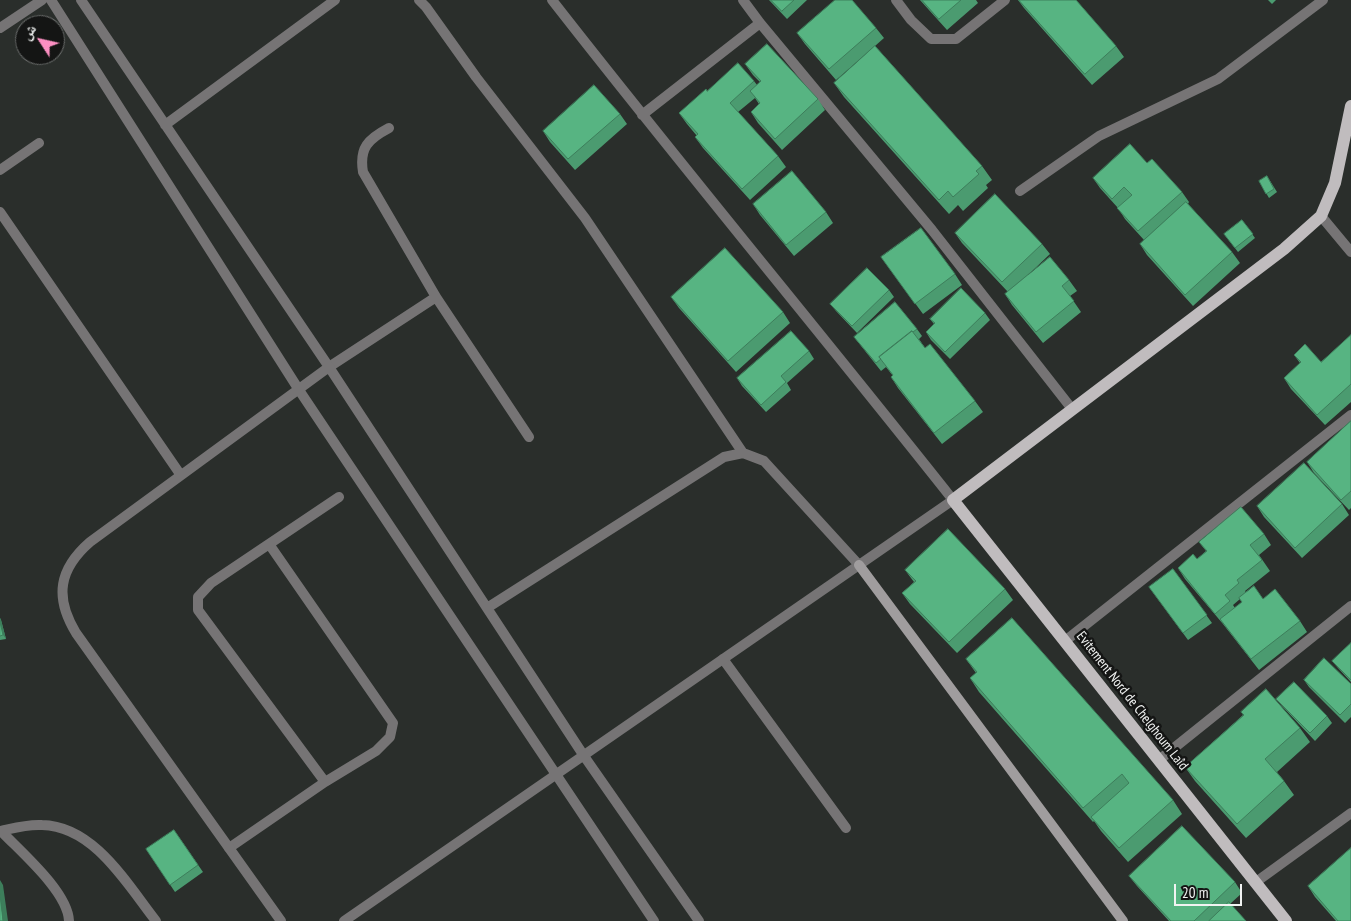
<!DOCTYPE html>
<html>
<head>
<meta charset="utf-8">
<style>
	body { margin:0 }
	#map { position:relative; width:1351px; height:921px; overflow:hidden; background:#2a2e2b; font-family:"PT Sans Narrow","Noto Naskh Arabic",sans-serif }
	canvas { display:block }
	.north { position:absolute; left:15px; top:15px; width:50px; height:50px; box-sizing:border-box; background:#141514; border:1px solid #6c6e6d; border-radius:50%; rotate:305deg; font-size:14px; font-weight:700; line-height:20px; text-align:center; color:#f1f3f2 }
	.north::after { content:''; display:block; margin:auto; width:18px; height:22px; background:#fc8fc2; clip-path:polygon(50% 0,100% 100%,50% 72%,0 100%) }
	.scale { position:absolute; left:1174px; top:884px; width:68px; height:22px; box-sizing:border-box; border:2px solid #f1f3f2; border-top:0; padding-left:6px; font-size:15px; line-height:18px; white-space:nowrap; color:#f1f3f2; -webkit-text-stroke:4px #141514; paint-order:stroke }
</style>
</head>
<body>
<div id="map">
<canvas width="1351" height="921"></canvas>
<div class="north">ش</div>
<div class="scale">20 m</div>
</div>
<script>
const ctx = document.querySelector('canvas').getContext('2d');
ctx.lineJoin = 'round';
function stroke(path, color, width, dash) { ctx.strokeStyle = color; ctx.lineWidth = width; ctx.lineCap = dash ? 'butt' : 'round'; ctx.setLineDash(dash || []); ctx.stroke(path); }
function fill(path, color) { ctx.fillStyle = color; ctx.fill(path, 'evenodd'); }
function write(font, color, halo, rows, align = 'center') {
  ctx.font = font + ' "PT Sans Narrow",sans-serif'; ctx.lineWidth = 5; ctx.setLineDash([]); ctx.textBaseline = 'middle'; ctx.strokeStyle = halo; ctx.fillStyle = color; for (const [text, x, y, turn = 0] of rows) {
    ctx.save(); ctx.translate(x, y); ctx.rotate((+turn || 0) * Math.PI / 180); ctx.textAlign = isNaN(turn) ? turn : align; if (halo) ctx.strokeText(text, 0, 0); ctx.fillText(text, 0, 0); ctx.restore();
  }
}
stroke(new Path2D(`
	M 896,0 L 911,20 L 931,39 L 956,39 L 1005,0
	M 389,128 C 368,139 359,148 363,172 L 436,297 L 529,437
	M 329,367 L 436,297
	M 723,659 L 846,828
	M 325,782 L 198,610 L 198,597 L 211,583 L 339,497
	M 229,848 L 325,782 L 376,751 L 390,737 L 393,723 L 269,544`), '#767475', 10);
stroke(new Path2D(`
	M 51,0 L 299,390 L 654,921
	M 81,0 L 329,367 L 584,756 L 699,921
	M 419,0 L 426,7 L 476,77 L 585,218 L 743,453
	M 743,0 L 760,23 L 932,230 L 1072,409
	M 0,28 L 42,0
	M 642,115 L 760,23
	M 165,125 L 335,0
	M 0,170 L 39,143
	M 1020,191 L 1099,136 L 1218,79 L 1323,0
	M 0,212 L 180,474
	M 1321,216 L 1351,252
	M 487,608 L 724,457 L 743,453 L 764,461 L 859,565
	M 1065,641 L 1351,415
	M 1159,760 L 1351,606
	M 0,831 C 14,828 27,824 42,825 C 94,826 127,884 156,921
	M 1,831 C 21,852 68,892 69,921
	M 1256,882 L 1351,813
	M 281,921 L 76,633 C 54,597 59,569 90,542 L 329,367
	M 344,921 L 953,500 C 820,332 683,168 552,0`), '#767475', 10);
stroke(new Path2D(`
	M 859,565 L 1123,921`), '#a09d9e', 10);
stroke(new Path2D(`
	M 1286,921 L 953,500 L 1284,249 L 1321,216 L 1335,183 L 1351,106`), '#c0bcbe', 12);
fill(new Path2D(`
	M 769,0 L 807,0 L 787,19 Z
	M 920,0 L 976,0 L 978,3 L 947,30 Z
	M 1018,0 L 1076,0 L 1116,46 L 1124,57 L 1092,85 L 1024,8 Z
	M 1268,0 L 1276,0 L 1272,4 Z
	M 876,28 L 884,38 L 875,46 L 982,166 L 992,180 L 986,185 L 988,188 L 963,211 L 958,205 L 949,214 L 844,97 L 834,83 L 874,47 L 836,80 L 805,44 L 797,33 Z
	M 745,64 L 818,99 L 825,110 L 782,150 L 758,123 L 751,112 L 759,104 L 755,98 L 738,112 L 778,156 L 786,167 L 750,200 L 703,148 L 695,137 L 697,136 L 687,124 L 679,113 L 707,91 L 754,81 L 757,85 L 760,82 L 753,75 Z
	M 620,114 L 627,124 L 575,170 L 550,142 L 543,131 Z
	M 1147,163 L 1182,192 L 1189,202 L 1188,204 L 1232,252 L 1240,263 L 1193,306 L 1147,255 L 1140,244 L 1144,240 L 1125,219 L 1118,208 L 1100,188 L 1093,178 Z
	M 1267,176 L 1277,192 L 1269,198 L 1259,181 Z
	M 753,204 L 826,212 L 833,223 L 794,256 L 760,215 Z
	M 1242,220 L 1255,238 L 1238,252 L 1224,234 Z
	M 955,233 L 1042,244 L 1050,254 L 1028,275 L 1069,280 L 1077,291 L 1070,296 L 1081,312 L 1043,343 L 1012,305 L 1005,294 L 1008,292 L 962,243 Z
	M 881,257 L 955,274 L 962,285 L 923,314 Z
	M 889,290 L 894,297 L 857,333 L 836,311 L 830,304 Z
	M 671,297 L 783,312 L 790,323 L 736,372 L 679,308 Z
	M 985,313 L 990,320 L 950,359 L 931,340 L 926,332 L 934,324 L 930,319 Z
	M 917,329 L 922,336 L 919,339 L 925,348 L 975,401 L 983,412 L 942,444 L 898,388 L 891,377 L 893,376 L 886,367 L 881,371 L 854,337 Z
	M 1351,335 L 1351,402 L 1325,425 L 1291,389 L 1284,378 L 1300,363 L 1294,355 L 1321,362 Z
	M 809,351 L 814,359 L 787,383 L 791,390 L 766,412 L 742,386 L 737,378 Z
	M 1351,421 L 1351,508 L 1349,510 L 1314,473 L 1307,462 Z
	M 1342,504 L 1349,515 L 1302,558 L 1264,517 L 1257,506 Z
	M 1264,534 L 1271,545 L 1259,555 L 1270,571 L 1245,591 L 1246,593 L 1263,599 L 1300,621 L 1307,632 L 1259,670 L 1223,624 L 1185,579 L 1178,568 L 1197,559 L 1206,551 L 1199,542 ZM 1240,599 L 1242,602 L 1235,608 L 1233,605 Z
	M 1173,569 L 1212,623 L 1188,640 L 1149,587 Z
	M 905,570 L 1005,589 L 1013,600 L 957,653 L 910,604 L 902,593 L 914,582 Z
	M 0,618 L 1,620 L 6,639 L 0,640 Z
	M 1351,643 L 1351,682 L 1338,668 L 1332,661 Z
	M 966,659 L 1173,800 L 1182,814 L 1128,862 L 1101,831 L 1094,821 L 1093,822 L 979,692 L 970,678 L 976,673 Z
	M 1304,680 L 1351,684 L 1351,717 L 1345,723 L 1309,687 Z
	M 1276,699 L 1327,716 L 1332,723 L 1315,741 L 1282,706 Z
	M 1241,712 L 1300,728 L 1310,742 L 1277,772 L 1284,781 L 1294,795 L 1246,838 L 1195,781 L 1185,767 L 1243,715 Z
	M 174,830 L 203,872 L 175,892 L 146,849 Z
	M 1129,876 L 1235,882 L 1242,893 L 1230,904 L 1246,921 L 1169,921 L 1137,886 Z
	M 1308,886 L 1351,921 L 1336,921 L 1315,897 Z`), '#4b9b70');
fill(new Path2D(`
	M 0,618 L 1,620 L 6,639 L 3,635 L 0,622 Z
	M 0,880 L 3,885 L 8,921 L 3,921 L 0,894 Z`), '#3d7e5b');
const building = new Path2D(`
	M 771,0 L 794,0 L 782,11 Z
	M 835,0 L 852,0 L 876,28 L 829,69 L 797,33 Z
	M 922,0 L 961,0 L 939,19 Z
	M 1019,0 L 1076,0 L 1116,46 L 1085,74 Z
	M 767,44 L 818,99 L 775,139 L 751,112 L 760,103 L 750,91 L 761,81 L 745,64 Z
	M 875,46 L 982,166 L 976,171 L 979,174 L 953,197 L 948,191 L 939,200 L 834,83 Z
	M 738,63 L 754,81 L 730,103 L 778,156 L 742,189 L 695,137 L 698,134 L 679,113 L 706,89 L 707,91 Z
	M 594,85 L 620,114 L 568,159 L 543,131 Z
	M 1130,144 L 1147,163 L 1152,159 L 1182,192 L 1138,231 L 1117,208 L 1132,195 L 1124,187 L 1112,199 L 1093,178 Z
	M 792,171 L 826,212 L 786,245 L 753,204 Z
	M 1267,176 L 1274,189 L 1266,194 L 1259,181 Z
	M 995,194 L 1042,244 L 1002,282 L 955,233 Z
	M 1186,202 L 1232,252 L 1185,295 L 1140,244 Z
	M 1242,220 L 1253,234 L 1235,248 L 1224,234 Z
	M 921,228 L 955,274 L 915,304 L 881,257 Z
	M 725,248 L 783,312 L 728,361 L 671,297 Z
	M 1050,257 L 1069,280 L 1062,286 L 1074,301 L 1036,332 L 1005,294 Z
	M 867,268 L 889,290 L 852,326 L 830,304 Z
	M 961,288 L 985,313 L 945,352 L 926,332 L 935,323 L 930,319 Z
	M 895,302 L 917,329 L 913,332 L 912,331 L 879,357 L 881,359 L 876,363 L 854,337 Z
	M 791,331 L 809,351 L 781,376 L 786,382 L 761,405 L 737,378 Z
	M 912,331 L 925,348 L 930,344 L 975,401 L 934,433 L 891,377 L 893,375 L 879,357 Z
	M 1351,335 L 1351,384 L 1317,415 L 1284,378 L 1301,362 L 1294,355 L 1305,344 L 1321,362 Z
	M 1351,421 L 1351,491 L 1341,500 L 1307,462 Z
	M 1304,463 L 1342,504 L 1295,548 L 1257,506 Z
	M 1241,507 L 1264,534 L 1250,545 L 1262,560 L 1237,580 L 1239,583 L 1225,595 L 1230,601 L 1215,614 L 1178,568 L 1193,554 L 1197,559 L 1207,551 L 1199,542 Z
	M 948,529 L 1005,589 L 949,642 L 902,593 L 916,581 L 905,570 Z
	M 1173,569 L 1207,615 L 1183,633 L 1149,587 Z
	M 1254,586 L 1263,599 L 1275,589 L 1300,621 L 1251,659 L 1220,619 L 1242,602 L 1239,598 Z
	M 1012,618 L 1173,800 L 1119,848 L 1091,817 L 1129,783 L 1122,774 L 1083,808 L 970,678 L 977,672 L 966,659 Z
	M 0,622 L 3,635 L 0,636 Z
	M 1351,643 L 1351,680 L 1332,661 Z
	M 1324,658 L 1351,684 L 1351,704 L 1340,715 L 1304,680 Z
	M 1294,682 L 1327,716 L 1310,733 L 1276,699 Z
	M 1266,689 L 1300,728 L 1265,759 L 1284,781 L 1237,824 L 1185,767 L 1244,715 L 1241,712 Z
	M 1182,826 L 1235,882 L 1194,921 L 1171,921 L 1129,876 Z
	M 174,830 L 198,865 L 170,885 L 146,849 Z
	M 1351,848 L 1351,921 L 1338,921 L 1308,886 Z
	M 0,894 L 3,921 L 0,921 Z
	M 1229,902 L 1246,921 L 1209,921 Z`);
fill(building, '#57b482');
stroke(building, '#3d7e5b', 1);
write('14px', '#f1f3f2', '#141514', [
	["Evitement Nord de Chelghoum Laîd",1132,701,52]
]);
</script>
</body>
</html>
